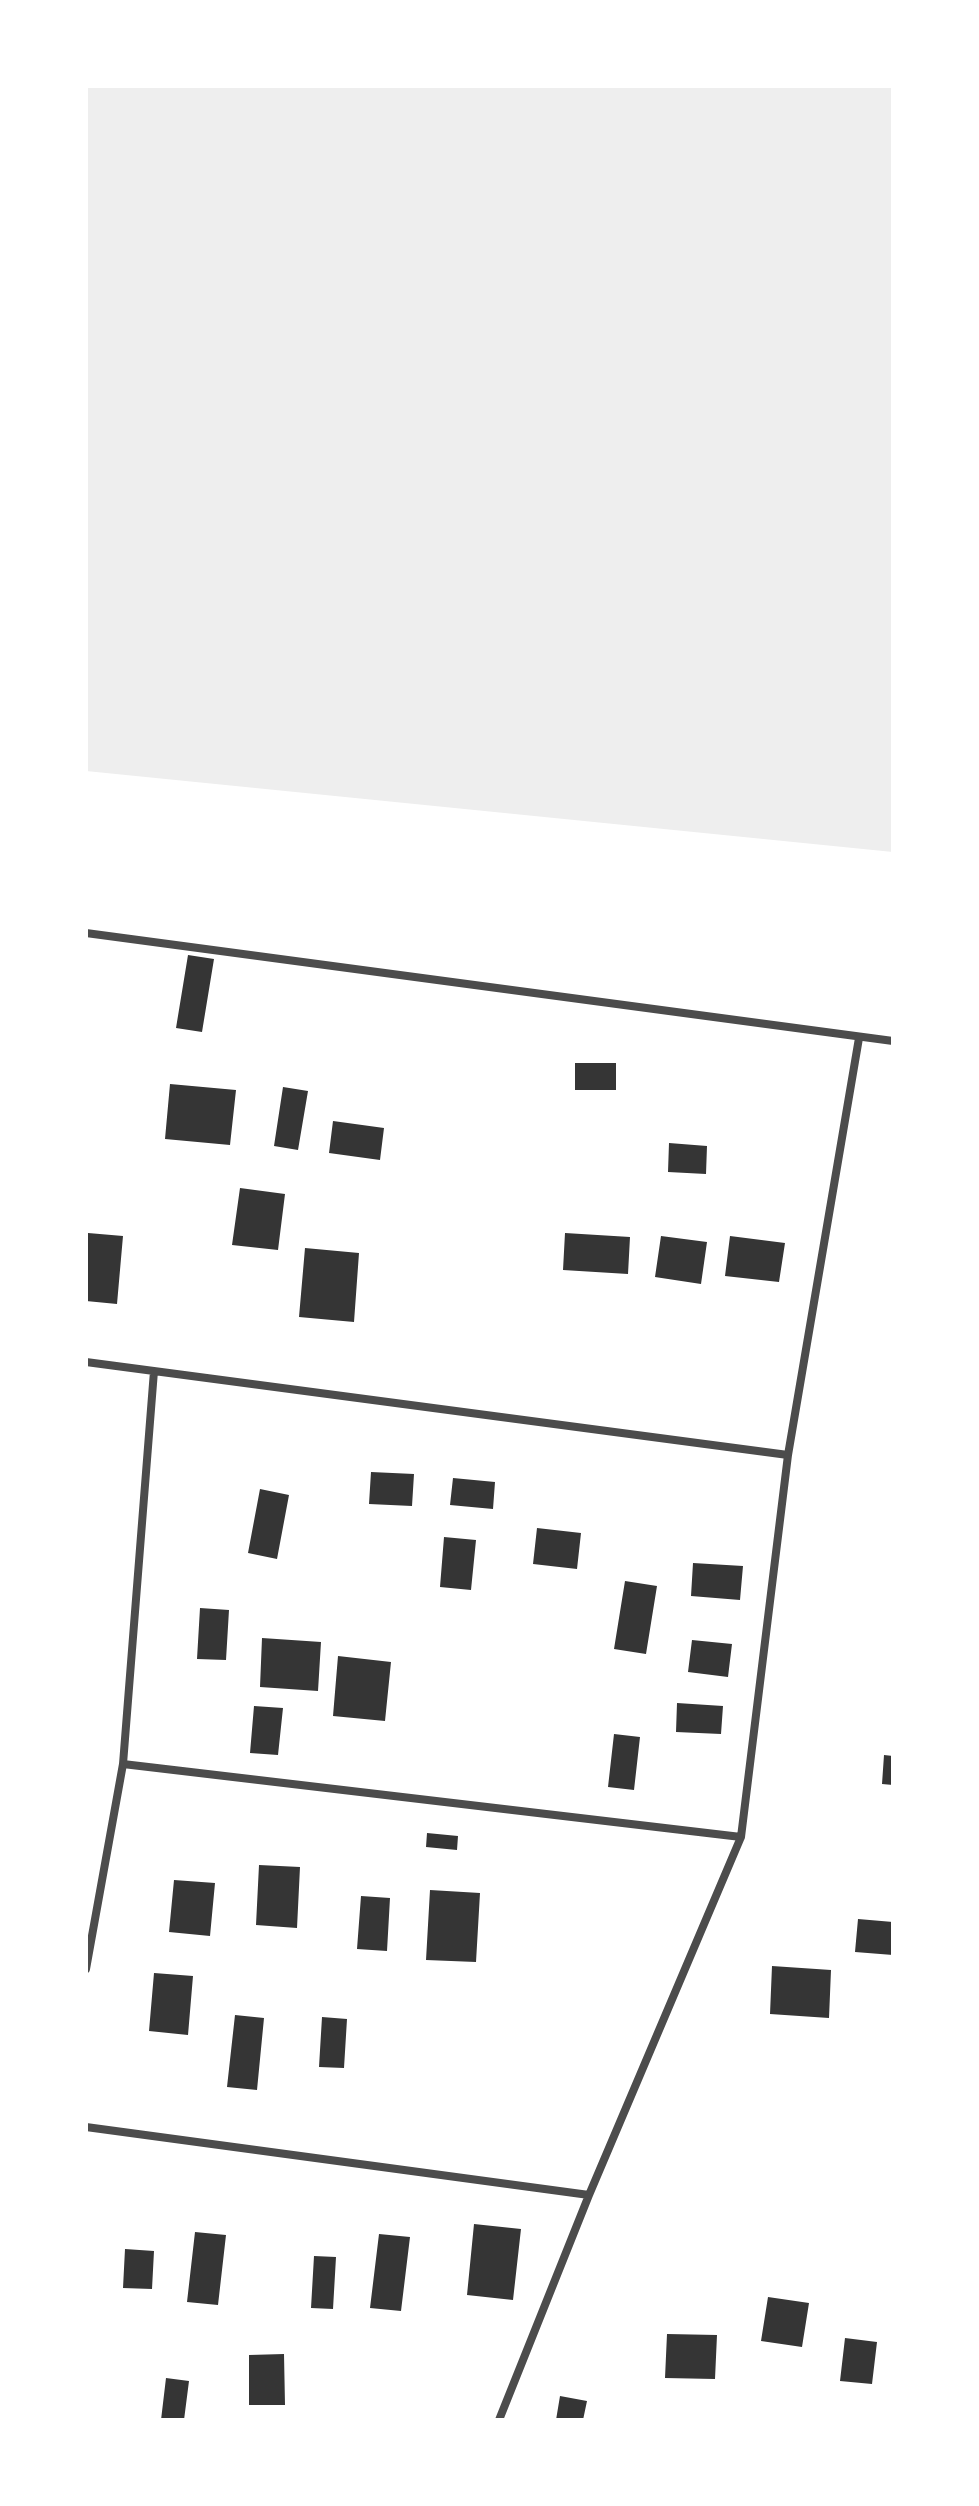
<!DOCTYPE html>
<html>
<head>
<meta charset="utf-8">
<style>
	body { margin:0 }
	#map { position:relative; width:979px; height:2506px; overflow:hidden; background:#fff; font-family:"Alegreya Sans",sans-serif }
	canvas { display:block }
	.frame { position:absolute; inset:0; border:88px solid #fff; pointer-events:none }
</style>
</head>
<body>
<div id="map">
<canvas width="979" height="2506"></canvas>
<div class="frame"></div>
</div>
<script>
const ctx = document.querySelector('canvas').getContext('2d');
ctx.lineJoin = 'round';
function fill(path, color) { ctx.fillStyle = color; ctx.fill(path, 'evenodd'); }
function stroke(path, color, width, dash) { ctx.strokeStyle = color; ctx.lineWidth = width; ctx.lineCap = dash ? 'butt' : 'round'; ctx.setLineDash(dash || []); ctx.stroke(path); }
fill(new Path2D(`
	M 86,86 L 893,86 L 893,852 L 86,771 Z`), '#eee');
fill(new Path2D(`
	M 188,955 L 214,959 L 202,1032 L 176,1028 Z
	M 575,1063 L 616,1063 L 616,1090 L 575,1090 Z
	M 170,1084 L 236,1090 L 230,1145 L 165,1139 Z
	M 283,1087 L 308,1091 L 298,1150 L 274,1146 Z
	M 333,1121 L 384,1128 L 380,1160 L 329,1153 Z
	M 669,1143 L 707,1146 L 706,1174 L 668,1172 Z
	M 240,1188 L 285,1194 L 278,1250 L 232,1245 Z
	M 88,1233 L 123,1236 L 117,1304 L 86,1301 Z
	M 565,1233 L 630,1237 L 628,1274 L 563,1270 Z
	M 661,1236 L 707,1242 L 701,1284 L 655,1277 Z
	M 730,1236 L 785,1243 L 779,1282 L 725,1276 Z
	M 305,1248 L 359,1253 L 354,1322 L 299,1317 Z
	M 371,1472 L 414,1474 L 412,1506 L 369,1504 Z
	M 453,1478 L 495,1482 L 493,1509 L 450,1505 Z
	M 260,1489 L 289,1495 L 277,1559 L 248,1553 Z
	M 537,1528 L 581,1533 L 577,1569 L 533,1564 Z
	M 444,1537 L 476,1540 L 471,1590 L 440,1587 Z
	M 693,1563 L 743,1566 L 740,1600 L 691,1596 Z
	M 625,1581 L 657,1586 L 646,1654 L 614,1649 Z
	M 200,1608 L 229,1610 L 226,1660 L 197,1659 Z
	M 262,1638 L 321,1642 L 318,1691 L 260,1687 Z
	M 692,1640 L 732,1644 L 728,1677 L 688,1672 Z
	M 338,1656 L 391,1662 L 385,1721 L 333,1716 Z
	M 677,1703 L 723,1706 L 721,1734 L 676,1732 Z
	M 254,1706 L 283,1708 L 278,1755 L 250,1753 Z
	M 614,1734 L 640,1737 L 634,1790 L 608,1787 Z
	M 884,1755 L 893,1756 L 893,1785 L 882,1784 Z
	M 427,1833 L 458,1836 L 457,1850 L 426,1847 Z
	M 259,1865 L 300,1867 L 297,1928 L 256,1925 Z
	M 174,1880 L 215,1883 L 210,1936 L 169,1932 Z
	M 430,1890 L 480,1893 L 476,1962 L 426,1960 Z
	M 361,1896 L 390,1898 L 387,1951 L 357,1949 Z
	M 858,1919 L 893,1922 L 893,1955 L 855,1952 Z
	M 772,1966 L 831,1970 L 829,2018 L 770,2014 Z
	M 154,1973 L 193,1976 L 188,2035 L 149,2031 Z
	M 235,2015 L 264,2018 L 257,2090 L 227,2087 Z
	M 322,2017 L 347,2019 L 344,2068 L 319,2067 Z
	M 474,2224 L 521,2229 L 513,2300 L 467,2295 Z
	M 195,2232 L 226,2235 L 218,2305 L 187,2302 Z
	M 379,2234 L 410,2237 L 401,2311 L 370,2308 Z
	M 125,2249 L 154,2251 L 152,2289 L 123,2288 Z
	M 314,2256 L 336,2257 L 333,2309 L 311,2308 Z
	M 768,2297 L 809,2303 L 802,2347 L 761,2341 Z
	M 667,2334 L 717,2335 L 715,2379 L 665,2378 Z
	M 845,2338 L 877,2342 L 872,2384 L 840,2381 Z
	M 284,2354 L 285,2405 L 249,2405 L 249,2355 Z
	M 166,2378 L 189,2381 L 184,2420 L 161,2420 Z
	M 560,2396 L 587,2401 L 583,2420 L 556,2420 Z`), '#353535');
stroke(new Path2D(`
	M 86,933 L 893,1041
	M 86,1362 L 788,1455
	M 123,1764 L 741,1837
	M 86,1969 L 123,1764 L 154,1371
	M 86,2127 L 589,2195
	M 499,2420 L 589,2195 L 741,1837 L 788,1455 L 859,1038`), '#4c4c4c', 8);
</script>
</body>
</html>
